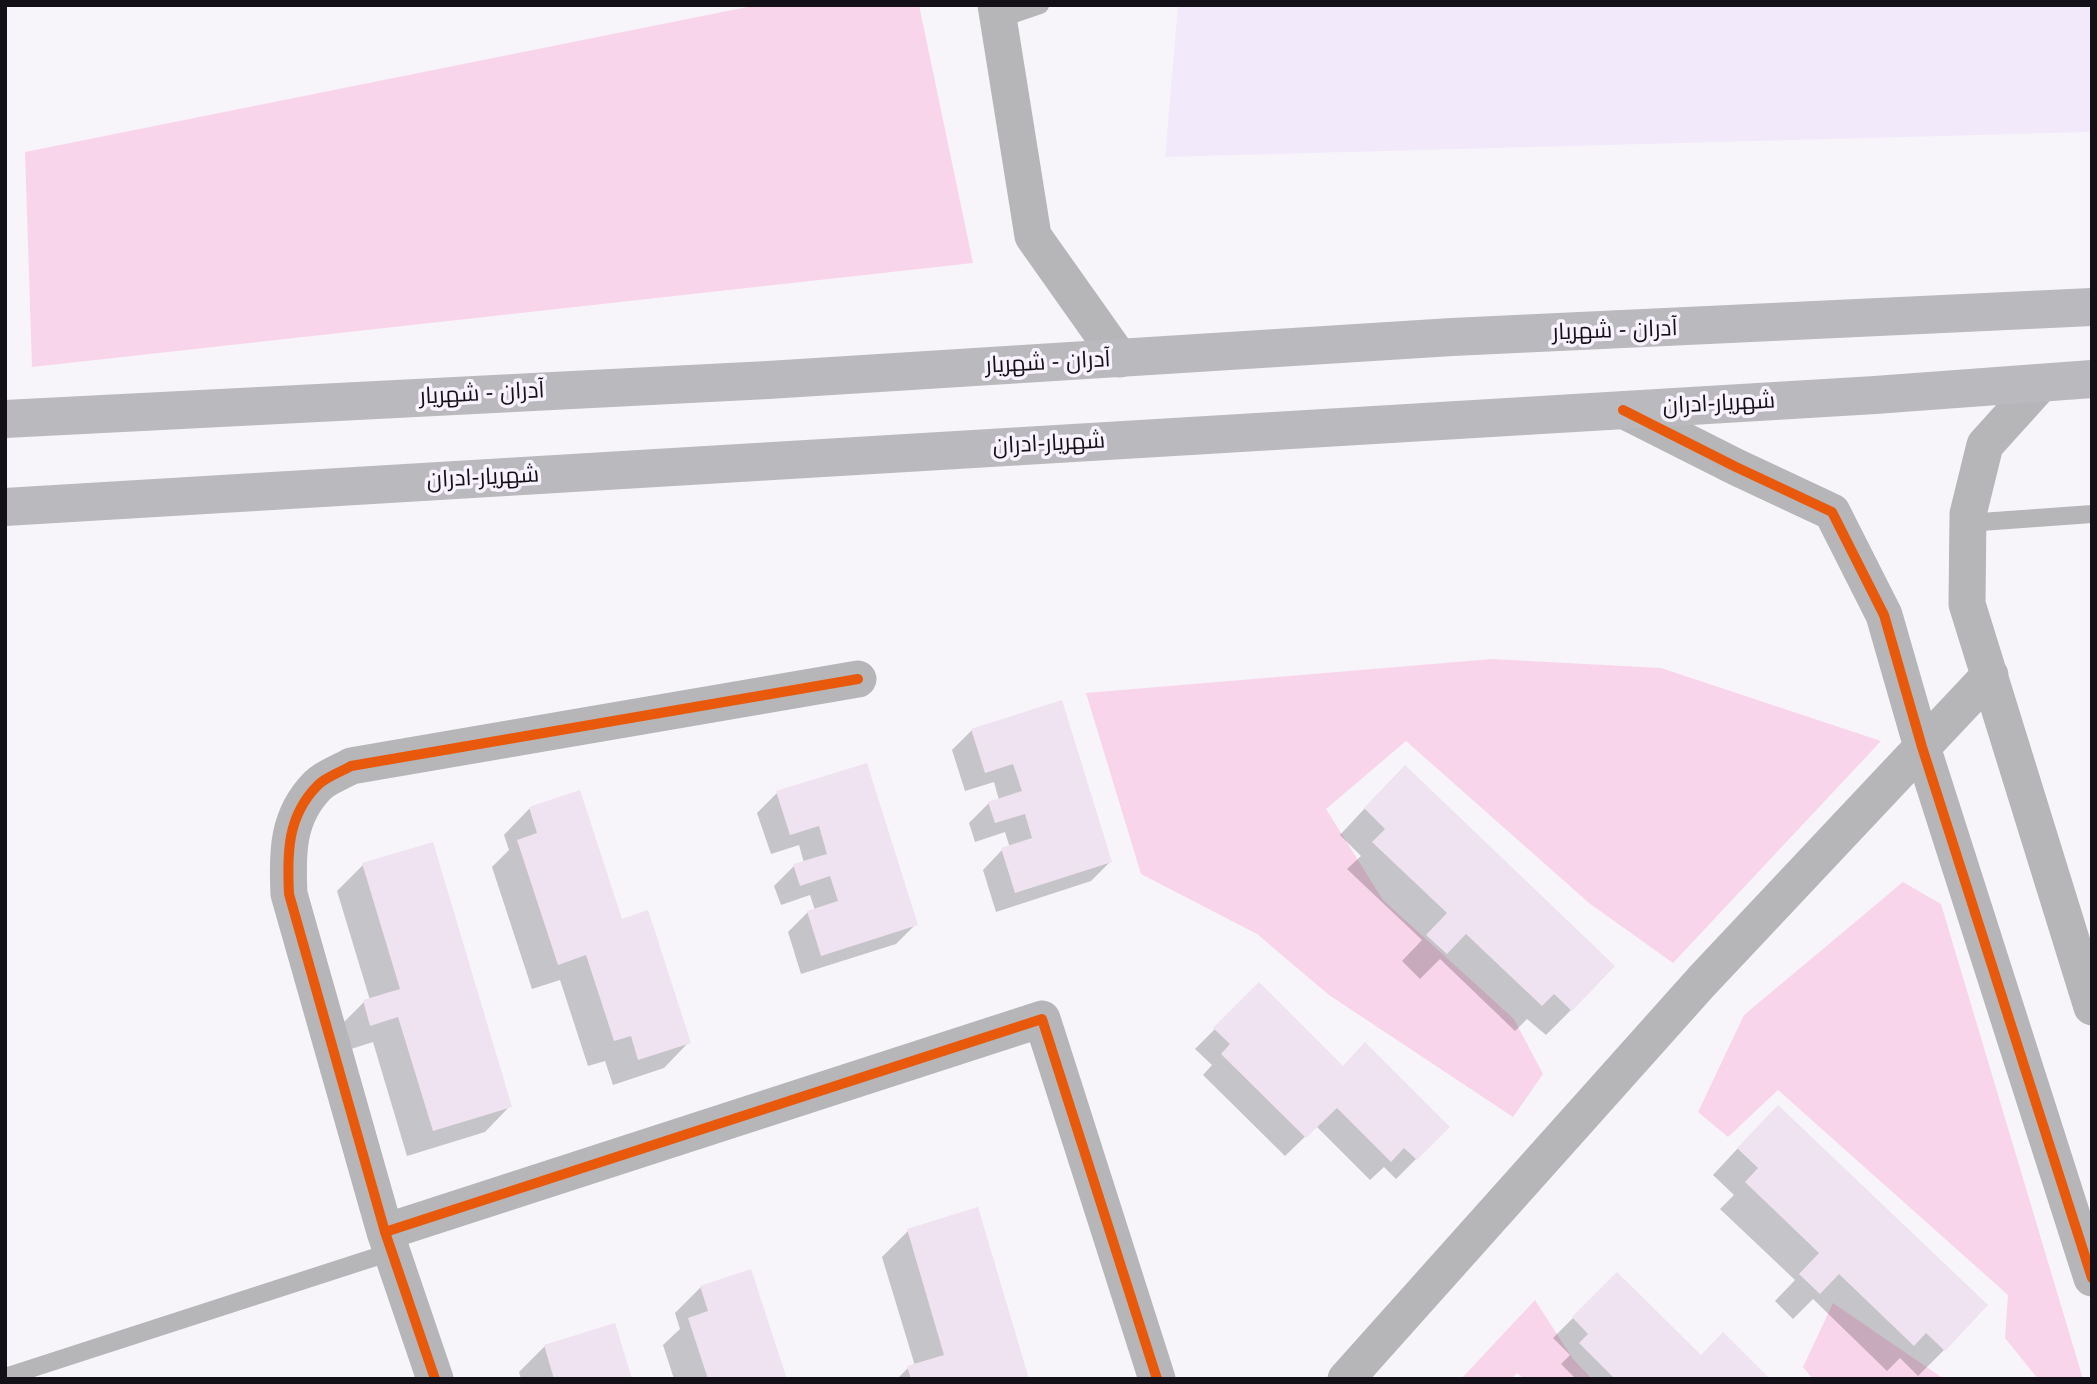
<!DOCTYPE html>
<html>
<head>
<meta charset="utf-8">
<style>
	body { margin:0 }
	#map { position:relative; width:2097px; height:1384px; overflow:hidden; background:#f7f5fa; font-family:Helvetica,sans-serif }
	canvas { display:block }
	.frame { position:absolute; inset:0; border:7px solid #141017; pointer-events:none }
</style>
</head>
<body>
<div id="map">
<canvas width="2097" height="1384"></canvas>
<div class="frame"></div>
</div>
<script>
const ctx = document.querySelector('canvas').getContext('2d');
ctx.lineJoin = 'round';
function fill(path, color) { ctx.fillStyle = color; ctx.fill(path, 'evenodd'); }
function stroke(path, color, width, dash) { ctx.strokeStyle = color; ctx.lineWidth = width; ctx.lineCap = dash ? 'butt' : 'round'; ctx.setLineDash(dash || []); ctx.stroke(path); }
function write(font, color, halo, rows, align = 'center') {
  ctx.font = font + ' Helvetica,Cairo,sans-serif'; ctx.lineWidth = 7; ctx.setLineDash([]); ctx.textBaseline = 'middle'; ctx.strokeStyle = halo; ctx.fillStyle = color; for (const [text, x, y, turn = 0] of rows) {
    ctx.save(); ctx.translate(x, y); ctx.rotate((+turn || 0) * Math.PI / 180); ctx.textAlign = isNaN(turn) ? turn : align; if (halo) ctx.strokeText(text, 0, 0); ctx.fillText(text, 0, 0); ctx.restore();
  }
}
fill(new Path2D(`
	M 1178,5 L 2092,5 L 2092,132 L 1165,157 Z`), '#f2eafb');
fill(new Path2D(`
	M 757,5 L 919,5 L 973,263 L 32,367 L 25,152 Z
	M 1492,659 L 1661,668 L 1881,741 L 1673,963 L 1589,903 L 1406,741 L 1326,809 L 1383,900 L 1514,1019 L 1543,1074 L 1513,1117 L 1329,995 L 1257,934 L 1141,874 L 1086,693 Z
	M 1903,882 L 1941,904 L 2083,1379 L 2038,1379 L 2005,1338 L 2008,1295 L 1778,1090 L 1728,1137 L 1698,1112 L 1744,1015 Z
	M 1535,1300 L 1573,1359 L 1592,1379 L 1524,1379 L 1517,1373 L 1511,1379 L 1461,1379 Z
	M 1833,1303 L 1944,1379 L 1813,1379 L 1803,1367 Z`), '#f9d5eb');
fill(new Path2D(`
	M 1061,702 L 1110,862 L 1091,881 L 996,912 L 983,870 L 1002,850 L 1010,848 L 1005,832 L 975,842 L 969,823 L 989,803 L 999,800 L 994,782 L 965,791 L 952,750 L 972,730 Z
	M 866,765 L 916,924 L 896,944 L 801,974 L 788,932 L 808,912 L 815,910 L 810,895 L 781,905 L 774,886 L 794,866 L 804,863 L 799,845 L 771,854 L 757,813 L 777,793 Z
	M 579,792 L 621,921 L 689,1042 L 664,1068 L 613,1085 L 605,1061 L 588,1066 L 560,980 L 532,989 L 492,867 L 509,850 L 504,835 L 529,809 Z
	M 1379,793 L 1571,1010 L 1546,1035 L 1527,1019 L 1515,1031 L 1440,959 L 1420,979 L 1402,961 L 1422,940 L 1347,869 L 1361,856 L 1340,835 Z
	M 363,865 L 510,1106 L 485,1132 L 407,1156 L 373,1042 L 345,1051 L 338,1028 L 364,1002 L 370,1000 L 337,891 Z
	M 1259,985 L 1342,1068 L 1448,1127 L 1396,1179 L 1384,1167 L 1370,1180 L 1316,1126 L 1285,1156 L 1203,1075 L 1212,1065 L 1195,1049 Z
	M 1752,1133 L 1944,1350 L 1918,1376 L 1900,1358 L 1887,1371 L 1813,1299 L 1793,1319 L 1775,1301 L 1795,1280 L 1720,1209 L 1734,1195 L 1713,1175 Z
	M 908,1231 L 1027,1379 L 897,1379 L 908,1368 L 915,1366 L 882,1257 Z
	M 1617,1274 L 1701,1357 L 1768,1379 L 1576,1379 L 1561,1364 L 1570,1355 L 1553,1338 Z
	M 701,1287 L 785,1379 L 674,1379 L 663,1345 L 680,1329 L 675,1313 Z
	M 545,1346 L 630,1379 L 521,1379 L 519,1372 Z`), '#0003');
fill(new Path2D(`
	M 1062,700 L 1112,862 L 1015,893 L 1001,848 L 1032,838 L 1025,814 L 995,823 L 988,802 L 1022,791 L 1013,764 L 985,773 L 971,729 Z
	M 867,763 L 918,925 L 821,956 L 807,911 L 838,901 L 830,876 L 800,886 L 793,864 L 827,854 L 819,826 L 790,835 L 776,791 Z
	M 1405,765 L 1615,966 L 1572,1011 L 1554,994 L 1542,1006 L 1466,934 L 1447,954 L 1426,935 L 1447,913 L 1372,842 L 1385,829 L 1364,808 Z
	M 580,790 L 622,919 L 648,910 L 691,1043 L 638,1060 L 631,1036 L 614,1041 L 586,955 L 558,965 L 517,840 L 537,833 L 529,807 Z
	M 433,842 L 512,1107 L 433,1131 L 398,1017 L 370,1026 L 363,1000 L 400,989 L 362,863 Z
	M 1259,982 L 1343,1066 L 1365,1042 L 1450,1127 L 1417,1160 L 1404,1148 L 1391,1162 L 1337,1108 L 1306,1138 L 1221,1054 L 1230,1044 L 1213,1028 Z
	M 1778,1105 L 1988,1305 L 1945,1351 L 1926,1333 L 1914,1346 L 1839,1274 L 1820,1294 L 1799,1274 L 1819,1253 L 1745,1182 L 1758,1168 L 1737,1148 Z
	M 978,1207 L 1029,1379 L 911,1379 L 907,1366 L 944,1355 L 907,1229 Z
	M 751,1269 L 787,1379 L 708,1379 L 688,1318 L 708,1311 L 700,1286 Z
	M 1617,1272 L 1701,1355 L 1723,1332 L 1770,1379 L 1615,1379 L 1579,1343 L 1588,1334 L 1572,1317 Z
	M 615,1323 L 632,1379 L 554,1379 L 544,1345 Z`), '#efe2f1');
stroke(new Path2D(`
	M 999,19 L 1040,5
	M 1967,523 L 2092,514
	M 5,1377 L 391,1252`), '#b6b6b9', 18);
stroke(new Path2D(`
	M 996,5 L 1033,236 L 1120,359
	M 2041,383 L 1985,445 L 1968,514 L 1967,604 L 2092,1007
	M 1623,410 L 1736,467 L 1832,512 L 1884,615 L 1922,747 L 2092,1278
	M 385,1232 L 1042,1019 L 1157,1379
	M 435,1379 L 385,1232 L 289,894 C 287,853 287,816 318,785 C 326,777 341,772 351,766 L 858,679
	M 1346,1379 L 1702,981 L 1990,675`), '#b6b6b9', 37);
stroke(new Path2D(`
	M 5,419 L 768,380 L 1452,337 L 2092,307
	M 5,507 L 1875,395 L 2092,379`), '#bab9bd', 38);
stroke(new Path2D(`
	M 1623,410 L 1736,467 L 1832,512 L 1884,615 L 1922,747 L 2092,1278
	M 385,1232 L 1042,1019 L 1157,1379
	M 435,1379 L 385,1232 L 289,894 C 287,853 287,816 318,785 C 326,777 341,772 351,766 L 858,679`), '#e8590c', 10);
write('23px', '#141017', '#f7f2fd', [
	["آدران - شهریار",1615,331,-2],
	["آدران - شهریار",1048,363,-3],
	["آدران - شهریار",482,394,-3],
	["شهریار-ادران",1719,404,-3],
	["شهریار-ادران",1049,444,-3],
	["شهریار-ادران",483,478,-3]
]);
</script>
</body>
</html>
